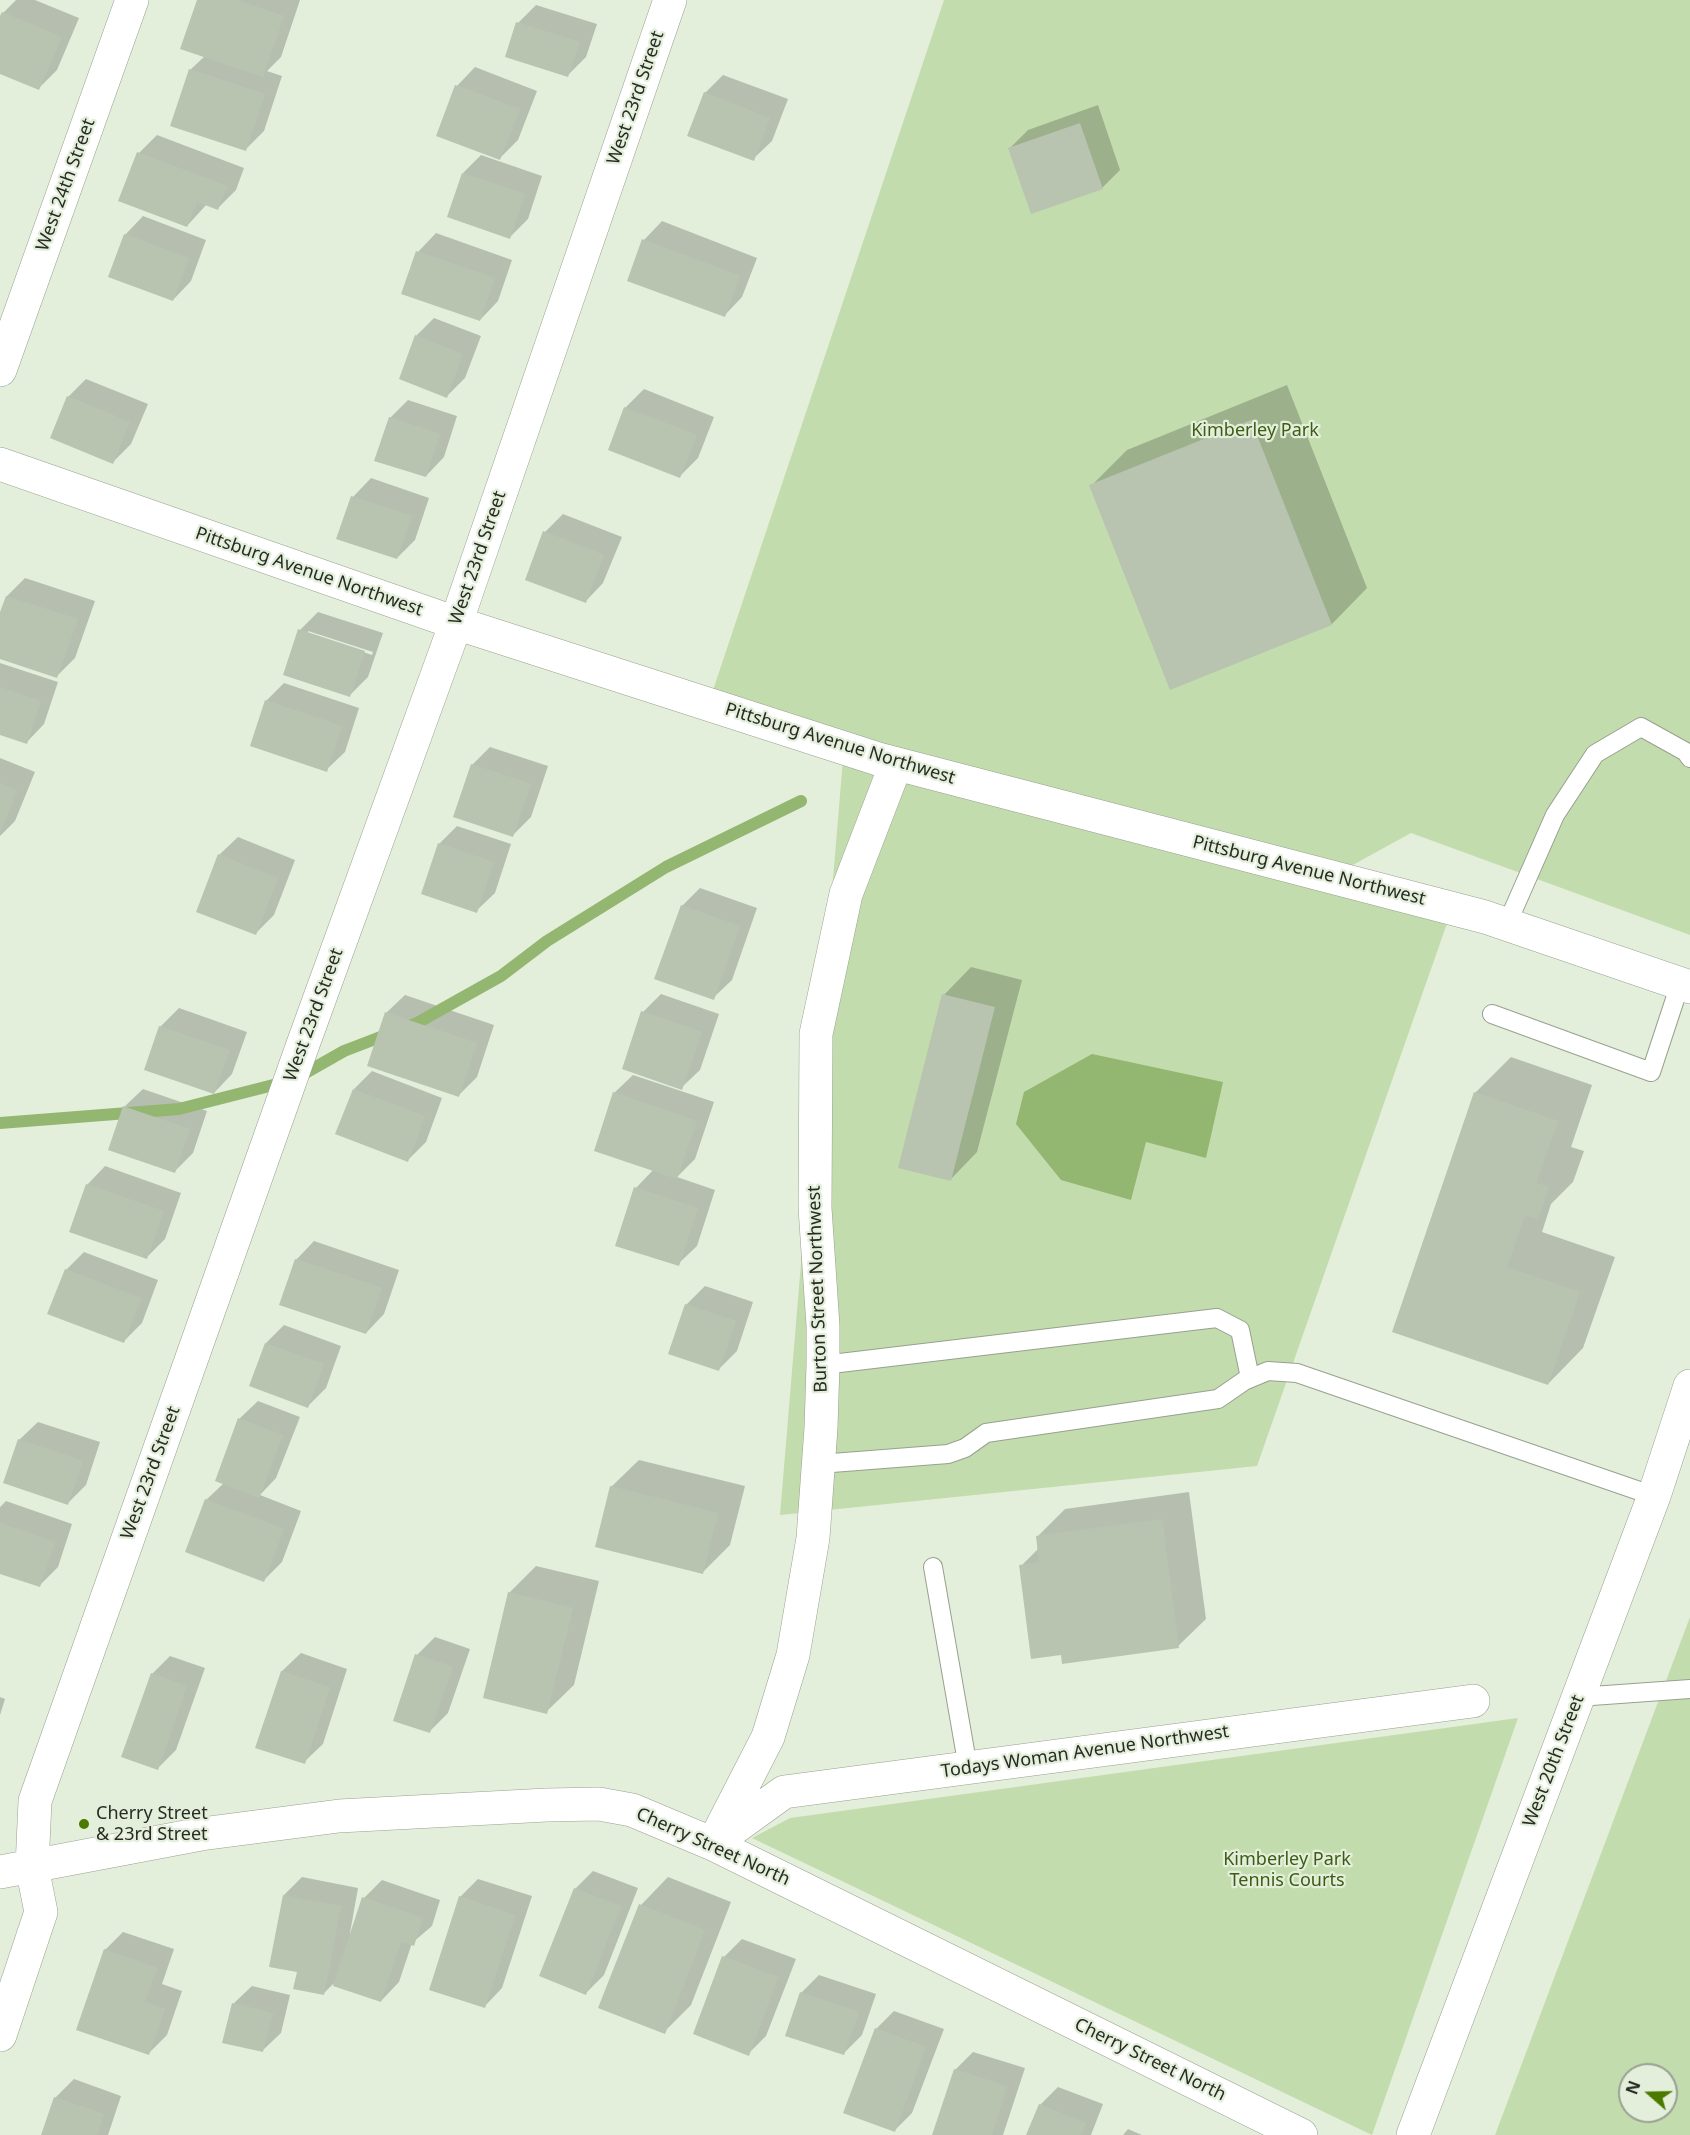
<!DOCTYPE html>
<html>
<head>
<meta charset="utf-8">
<style>
	body { margin:0 }
	#map { position:relative; width:1690px; height:2135px; overflow:hidden; background:#e4efdb; font-family:"Noto Sans",sans-serif }
	canvas { display:block }
	.north { position:absolute; left:1618px; top:2063px; width:60px; height:60px; box-sizing:border-box; background:#e4efdb; border:2px solid #98a192; border-radius:50%; rotate:290deg; font-size:16px; font-weight:700; line-height:24px; text-align:center; color:#272b24 }
	.north::after { content:''; display:block; margin:auto; width:21px; height:27px; background:#4c7a00; clip-path:polygon(50% 0,100% 100%,50% 72%,0 100%) }
</style>
</head>
<body>
<div id="map">
<canvas width="1690" height="2135"></canvas>
<div class="north">N</div>
</div>
<script>
const ctx = document.querySelector('canvas').getContext('2d');
ctx.lineJoin = 'round';
function fill(path, color) { ctx.fillStyle = color; ctx.fill(path, 'evenodd'); }
function stroke(path, color, width, dash) { ctx.strokeStyle = color; ctx.lineWidth = width; ctx.lineCap = dash ? 'butt' : 'round'; ctx.setLineDash(dash || []); ctx.stroke(path); }
function write(font, color, halo, rows, align = 'center') {
  ctx.font = font + ' "Noto Sans",sans-serif'; ctx.lineWidth = 4.5; ctx.setLineDash([]); ctx.textBaseline = 'middle'; ctx.strokeStyle = halo; ctx.fillStyle = color; for (const [text, x, y, turn = 0] of rows) {
    ctx.save(); ctx.translate(x, y); ctx.rotate((+turn || 0) * Math.PI / 180); ctx.textAlign = isNaN(turn) ? turn : align; if (halo) ctx.strokeText(text, 0, 0); ctx.fillText(text, 0, 0); ctx.restore();
  }
}
fill(new Path2D(`
	M 944,0 L 1690,0 L 1690,935 L 1411,833 L 1340,872 L 1451,912 L 1257,1466 L 780,1515 L 844,747 L 709,702 Z
	M 1690,1617 L 1690,2135 L 1495,2135 ZM 1630,2075 L 1666,2075 L 1666,2111 L 1630,2111 Z
	M 1518,1718 L 1372,2135 L 752,1838 L 790,1818 Z`), '#c3dcae');
fill(new Path2D(`
	M 1092,1054 L 1223,1082 L 1206,1158 L 1146,1142 L 1131,1200 L 1061,1180 L 1016,1124 L 1024,1092 Z`), '#93b671');
fill(new Path2D(`
	M 16,0 L 35,0 L 79,18 L 57,70 L 39,88 L 0,72 L 0,20 L 3,13 Z
	M 199,0 L 300,0 L 281,57 L 267,71 L 282,76 L 264,131 L 245,150 L 190,70 L 205,56 Z
	M 536,5 L 597,24 L 586,57 L 568,75 L 518,23 Z
	M 475,67 L 537,91 L 518,140 L 499,159 L 438,135 L 457,86 Z
	M 723,75 L 788,99 L 772,141 L 753,159 L 705,93 Z
	M 1098,105 L 1120,170 L 1102,188 L 1010,148 L 1028,130 Z
	M 157,135 L 244,168 L 236,190 L 218,208 L 207,204 L 187,226 L 139,153 Z
	M 481,155 L 542,176 L 528,219 L 510,237 L 463,173 Z
	M 143,216 L 206,240 L 191,281 L 173,300 L 125,235 Z
	M 662,221 L 757,258 L 742,297 L 724,316 L 644,240 Z
	M 436,233 L 512,260 L 498,301 L 480,320 L 418,252 Z
	M 434,318 L 481,336 L 465,378 L 447,396 L 416,336 Z
	M 86,379 L 148,404 L 131,444 L 113,462 L 68,397 Z
	M 1287,385 L 1367,588 L 1332,624 L 1091,486 L 1127,450 Z
	M 644,389 L 714,417 L 698,458 L 680,476 L 610,449 L 626,407 Z
	M 408,400 L 457,416 L 444,457 L 426,476 L 390,418 Z
	M 371,478 L 429,498 L 415,540 L 397,558 L 353,497 Z
	M 563,514 L 622,537 L 603,583 L 585,602 L 545,532 Z
	M 25,578 L 95,601 L 75,658 L 57,676 L 0,657 L 0,616 L 7,596 Z
	M 318,612 L 383,633 L 368,677 L 350,695 L 300,630 ZM 308,631 L 373,652 L 372,655 L 308,634 Z
	M 0,663 L 58,682 L 44,724 L 26,743 L 0,734 Z
	M 284,683 L 359,708 L 345,752 L 326,770 L 266,701 Z
	M 490,747 L 548,766 L 531,817 L 513,835 L 472,765 Z
	M 0,758 L 35,772 L 15,821 L 0,836 Z
	M 457,826 L 511,844 L 495,893 L 476,911 L 439,844 Z
	M 238,837 L 295,860 L 274,915 L 256,933 L 219,855 Z
	M 700,888 L 757,908 L 732,980 L 713,998 L 682,906 Z
	M 971,967 L 1022,980 L 977,1152 L 950,1180 L 944,995 Z
	M 661,994 L 719,1014 L 700,1070 L 681,1088 L 643,1012 Z
	M 405,995 L 494,1025 L 477,1077 L 458,1096 L 386,1013 Z
	M 179,1008 L 247,1032 L 232,1074 L 214,1093 L 160,1027 Z
	M 1511,1057 L 1592,1085 L 1571,1147 L 1584,1151 L 1573,1182 L 1551,1204 L 1542,1232 L 1615,1257 L 1583,1348 L 1548,1384 L 1394,1331 L 1475,1093 Z
	M 372,1071 L 442,1098 L 426,1142 L 408,1160 L 354,1089 Z
	M 633,1075 L 714,1102 L 695,1159 L 677,1177 L 715,1190 L 697,1246 L 678,1264 L 636,1188 L 654,1169 L 614,1093 Z
	M 143,1089 L 207,1111 L 193,1153 L 175,1171 L 124,1107 Z
	M 105,1166 L 181,1193 L 165,1239 L 147,1257 L 87,1185 Z
	M 314,1241 L 399,1270 L 384,1314 L 366,1333 L 296,1260 Z
	M 84,1252 L 158,1280 L 142,1323 L 124,1341 L 66,1270 Z
	M 705,1286 L 753,1302 L 737,1351 L 719,1369 L 686,1305 Z
	M 284,1325 L 341,1346 L 326,1388 L 308,1406 L 266,1343 Z
	M 258,1401 L 300,1417 L 276,1478 L 260,1495 L 301,1511 L 282,1562 L 264,1580 L 206,1500 L 224,1483 L 239,1419 Z
	M 38,1422 L 100,1442 L 86,1485 L 68,1503 L 19,1440 Z
	M 639,1460 L 745,1486 L 730,1545 L 703,1572 L 611,1487 Z
	M 1189,1492 L 1206,1619 L 1178,1646 L 1062,1654 L 1021,1566 L 1039,1548 L 1037,1537 L 1065,1509 Z
	M 6,1501 L 72,1524 L 58,1567 L 40,1585 L 0,1572 L 0,1507 Z
	M 536,1566 L 599,1581 L 574,1685 L 546,1712 L 509,1593 Z
	M 435,1637 L 470,1649 L 448,1713 L 430,1731 L 417,1655 Z
	M 301,1653 L 347,1669 L 323,1744 L 304,1762 L 257,1747 L 282,1671 Z
	M 170,1656 L 205,1668 L 176,1750 L 158,1768 L 152,1674 Z
	M 0,1697 L 5,1699 L 0,1715 Z
	M 593,1871 L 638,1888 L 604,1975 L 586,1993 L 575,1889 Z
	M 302,1877 L 358,1888 L 350,1933 L 352,1934 L 364,1898 L 382,1880 L 440,1900 L 432,1926 L 412,1943 L 399,1982 L 381,2001 L 333,1984 L 324,1993 L 299,1971 L 284,1895 Z
	M 668,1877 L 731,1902 L 691,2005 L 664,2032 L 641,1905 Z
	M 478,1879 L 532,1896 L 502,1988 L 484,2007 L 460,1897 Z
	M 123,1932 L 174,1949 L 162,1984 L 182,1991 L 167,2035 L 149,2053 L 105,1950 Z
	M 742,1939 L 796,1959 L 766,2036 L 748,2054 L 724,1957 Z
	M 819,1975 L 876,1994 L 862,2035 L 844,2053 L 801,1993 Z
	M 252,1986 L 290,1995 L 281,2033 L 262,2051 L 233,2004 Z
	M 894,2011 L 944,2029 L 912,2113 L 894,2131 L 876,2029 Z
	M 973,2052 L 1025,2068 L 1003,2135 L 934,2135 L 955,2070 Z
	M 74,2079 L 121,2096 L 108,2135 L 42,2135 L 55,2098 Z
	M 1058,2087 L 1103,2104 L 1091,2135 L 1028,2135 L 1040,2105 Z
	M 1128,2129 L 1142,2135 L 1123,2135 Z`), '#0003');
stroke(new Path2D(`
	M 0,1123 L 179,1109 L 293,1080 L 344,1051 L 417,1023 L 501,976 L 547,941 L 666,867 L 801,801`), '#93b671', 12);
fill(new Path2D(`
	M 197,0 L 237,0 L 284,16 L 263,77 L 180,49 Z
	M 2,12 L 62,37 L 39,90 L 0,74 L 0,16 Z
	M 516,22 L 580,42 L 568,77 L 505,57 Z
	M 189,69 L 265,94 L 246,151 L 170,126 Z
	M 455,85 L 520,109 L 500,160 L 436,136 Z
	M 704,92 L 770,118 L 754,161 L 687,136 Z
	M 1080,123 L 1103,189 L 1031,214 L 1008,148 Z
	M 137,152 L 227,186 L 218,210 L 197,202 L 187,227 L 118,201 Z
	M 462,173 L 525,194 L 510,239 L 447,217 Z
	M 124,234 L 189,258 L 173,301 L 108,277 Z
	M 642,239 L 740,276 L 725,317 L 627,281 Z
	M 416,251 L 495,278 L 480,321 L 401,294 Z
	M 415,335 L 463,354 L 447,398 L 399,379 Z
	M 67,396 L 130,422 L 113,464 L 50,438 Z
	M 624,407 L 697,435 L 680,478 L 608,450 Z
	M 389,417 L 440,434 L 426,477 L 374,461 Z
	M 1251,420 L 1332,625 L 1170,690 L 1089,485 Z
	M 351,496 L 412,516 L 397,559 L 336,539 Z
	M 543,531 L 604,555 L 586,603 L 525,580 Z
	M 6,596 L 78,619 L 57,678 L 0,659 L 0,612 Z
	M 298,629 L 365,651 L 350,697 L 283,675 Z
	M 0,687 L 41,701 L 27,744 L 0,735 Z
	M 265,700 L 342,726 L 327,772 L 250,746 Z
	M 471,764 L 531,784 L 513,837 L 453,817 Z
	M 0,783 L 17,790 L 0,834 Z
	M 438,843 L 494,862 L 477,913 L 421,894 Z
	M 218,854 L 278,878 L 256,935 L 196,912 Z
	M 681,905 L 740,926 L 714,1000 L 654,979 Z
	M 942,994 L 995,1007 L 951,1181 L 898,1168 Z
	M 641,1011 L 702,1032 L 682,1090 L 622,1069 Z
	M 385,1012 L 477,1043 L 459,1097 L 367,1066 Z
	M 159,1026 L 230,1050 L 214,1094 L 144,1070 Z
	M 353,1089 L 425,1116 L 408,1162 L 335,1134 Z
	M 613,1092 L 697,1121 L 677,1179 L 594,1151 Z
	M 1474,1092 L 1558,1121 L 1536,1183 L 1549,1187 L 1538,1219 L 1525,1215 L 1507,1267 L 1580,1292 L 1548,1385 L 1392,1332 Z
	M 123,1106 L 190,1129 L 175,1173 L 108,1150 Z
	M 86,1184 L 164,1211 L 147,1259 L 69,1232 Z
	M 634,1187 L 698,1208 L 679,1266 L 615,1246 Z
	M 295,1259 L 382,1288 L 366,1334 L 279,1305 Z
	M 65,1269 L 141,1298 L 124,1343 L 47,1314 Z
	M 685,1304 L 736,1321 L 719,1371 L 668,1354 Z
	M 265,1343 L 324,1364 L 308,1408 L 249,1386 Z
	M 238,1418 L 283,1435 L 259,1498 L 215,1481 Z
	M 18,1439 L 83,1461 L 68,1505 L 3,1483 Z
	M 610,1486 L 718,1513 L 703,1574 L 595,1547 Z
	M 205,1499 L 284,1529 L 264,1582 L 185,1552 Z
	M 1162,1519 L 1179,1648 L 1062,1664 L 1061,1655 L 1031,1659 L 1019,1565 L 1039,1563 L 1036,1536 Z
	M 0,1523 L 55,1542 L 40,1587 L 0,1574 Z
	M 508,1592 L 573,1608 L 547,1714 L 483,1698 Z
	M 415,1654 L 453,1667 L 430,1733 L 393,1721 Z
	M 281,1671 L 330,1687 L 305,1764 L 255,1748 Z
	M 151,1673 L 187,1686 L 158,1770 L 121,1757 Z
	M 574,1888 L 621,1906 L 586,1995 L 539,1976 Z
	M 283,1895 L 341,1906 L 324,1995 L 293,1989 L 297,1972 L 269,1967 Z
	M 459,1896 L 515,1915 L 485,2008 L 429,1990 Z
	M 362,1897 L 423,1918 L 414,1946 L 401,1942 L 381,2002 L 333,1986 Z
	M 639,1904 L 705,1930 L 665,2034 L 598,2008 Z
	M 104,1949 L 157,1968 L 145,2002 L 165,2009 L 149,2055 L 76,2030 Z
	M 722,1956 L 778,1977 L 749,2056 L 693,2034 Z
	M 800,1992 L 859,2012 L 844,2055 L 785,2036 Z
	M 232,2003 L 273,2013 L 263,2052 L 222,2043 Z
	M 875,2028 L 926,2047 L 895,2132 L 843,2113 Z
	M 954,2069 L 1007,2086 L 992,2135 L 932,2135 Z
	M 54,2097 L 104,2114 L 97,2135 L 41,2135 Z
	M 1039,2104 L 1086,2123 L 1081,2135 L 1026,2135 Z`), '#b8c3b0');
const service = new Path2D(`
	M 1507,924 L 1555,815 L 1595,754 L 1641,727 L 1686,752 L 1690,758
	M 1492,1014 L 1651,1072 L 1680,984
	M 823,1365 L 1217,1318 L 1240,1330 L 1250,1378
	M 819,1464 L 948,1454 L 965,1448 L 986,1433 L 1218,1399 L 1244,1381 L 1268,1371 L 1297,1373 L 1654,1496
	M 933,1567 L 968,1768
	M 1578,1697 L 1690,1689`);
const minor = new Path2D(`
	M 0,370 L 132,0
	M 0,464 L 456,623 L 878,759 L 1485,917 L 1690,987
	M 719,1839 L 784,1792 L 1473,1701
	M 713,1844 L 768,1737 L 793,1655 L 813,1538 L 821,1428 L 823,1365 L 823,1326 L 815,1208 L 816,1034 L 846,894 L 896,764
	M 0,1872 L 201,1834 L 339,1816 L 547,1805 L 599,1804 L 632,1810 L 713,1844 L 1301,2135
	M 0,2035 L 41,1912 L 32,1867 L 35,1801 L 302,1047 L 456,623 L 670,0
	M 1413,2135 L 1654,1496 L 1690,1386`);
stroke(service, '#97a18e', 20);
stroke(minor, '#97a18e', 34);
stroke(service, '#fff', 18);
stroke(minor, '#fff', 33);
for (const [x, y, r, color] of [
	[84,1824,6,"#4c7a00"]
]) { const dot = new Path2D(); dot.arc(x, y, r, 0, 2 * Math.PI); ctx.fillStyle = color; ctx.fill(dot); stroke(dot, '#e4efdb', 2); }
write('18px', '#272b24', '#e4efdb', [
	["West 23rd Street",636,98,-71],
	["West 24th Street",66,185,-70],
	["West 23rd Street",478,558,-71],
	["Pittsburg Avenue Northwest",309,572,19],
	["Pittsburg Avenue Northwest",840,744,17],
	["Pittsburg Avenue Northwest",1309,871,14],
	["West 23rd Street",314,1015,-70],
	["Burton Street Northwest",818,1289,-92],
	["West 23rd Street",151,1473,-70],
	["Todays Woman Avenue Northwest",1085,1752,-8],
	["West 20th Street",1554,1761,-69],
	["Cherry Street North",713,1847,24],
	["Cherry Street North",1150,2060,26]
]);
write('18px', '#3c5c13', '#e4efdb', [
	["Kimberley Park",1255,431],
	["Kimberley Park",1287,1860],
	["Tennis Courts",1287,1881]
]);
write('18px', '#272b24', '#e4efdb', [
	["Cherry Street",96,1814],
	["& 23rd Street",96,1835]
], 'left');
</script>
</body>
</html>
